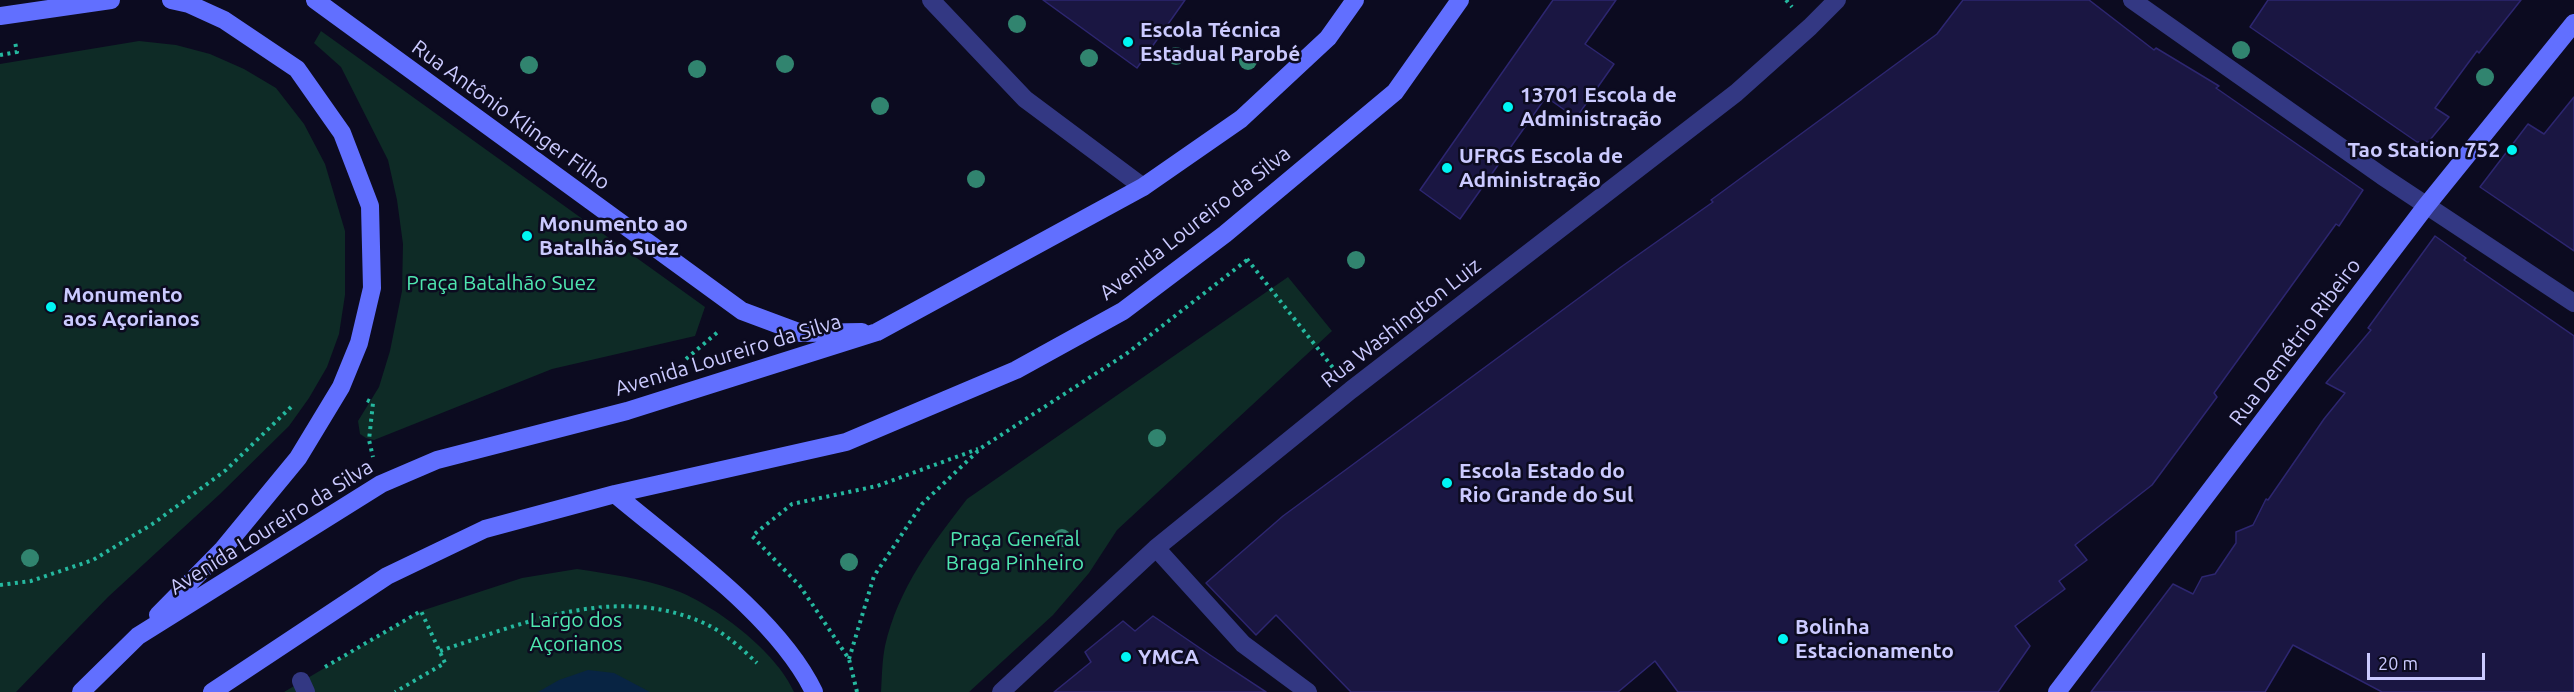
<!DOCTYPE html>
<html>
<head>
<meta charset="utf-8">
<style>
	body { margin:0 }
	#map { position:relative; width:2574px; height:692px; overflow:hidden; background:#0c0b20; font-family:Ubuntu,sans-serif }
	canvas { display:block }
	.scale { position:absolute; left:2367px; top:653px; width:118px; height:27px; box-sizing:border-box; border:3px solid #cbcaff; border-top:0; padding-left:8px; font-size:18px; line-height:21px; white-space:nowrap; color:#cbcaff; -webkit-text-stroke:4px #0c0b20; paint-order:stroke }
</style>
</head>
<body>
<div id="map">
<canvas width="2574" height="692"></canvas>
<div class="scale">20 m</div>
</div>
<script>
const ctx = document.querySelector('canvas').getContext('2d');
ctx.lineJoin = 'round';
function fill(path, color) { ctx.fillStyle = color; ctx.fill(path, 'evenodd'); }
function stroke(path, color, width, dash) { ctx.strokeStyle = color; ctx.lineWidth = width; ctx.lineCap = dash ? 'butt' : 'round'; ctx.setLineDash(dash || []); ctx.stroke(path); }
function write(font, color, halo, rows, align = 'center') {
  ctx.font = font + ' Ubuntu,sans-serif'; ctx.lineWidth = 5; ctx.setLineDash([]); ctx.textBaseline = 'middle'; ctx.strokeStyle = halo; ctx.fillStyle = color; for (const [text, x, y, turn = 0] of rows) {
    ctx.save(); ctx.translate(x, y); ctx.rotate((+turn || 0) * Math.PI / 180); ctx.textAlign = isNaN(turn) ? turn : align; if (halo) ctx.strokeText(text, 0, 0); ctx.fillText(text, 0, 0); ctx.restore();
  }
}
fill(new Path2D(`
	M 321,31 L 705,307 L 695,336 L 552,369 L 374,440 L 366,438 L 360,434 L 358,421 L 379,387 L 390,351 L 402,291 L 403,244 L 397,200 L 388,160 L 341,67 L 314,43 Z
	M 139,41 L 176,45 L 210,54 L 244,69 L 276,88 L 304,124 L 325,164 L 345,231 L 345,295 L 339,334 L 327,367 L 309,398 L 289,426 L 220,494 L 108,597 L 16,692 L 0,692 L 0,64 Z
	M 1288,277 L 1332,331 L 1117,530 L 1089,573 L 1053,615 L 969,692 L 881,692 C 882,677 882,661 885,646 C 898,589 932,544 967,499 Z
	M 577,569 C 609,574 641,578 672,589 C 713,603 777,652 794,692 L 284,692 L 421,611 L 522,578 Z`), '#0e2b26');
fill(new Path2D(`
	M 588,670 L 614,673 L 650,692 L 538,692 L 559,680 Z`), '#082443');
const building = new Path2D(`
	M 1043,0 L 1185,0 L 1137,68 Z
	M 1553,0 L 1616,0 L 1585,44 L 1614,64 L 1576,118 L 1546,97 L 1460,219 L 1420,190 Z
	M 1963,0 L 2089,0 L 2154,50 L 2156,48 L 2219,86 L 2216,88 L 2363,190 L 2339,226 L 2336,224 L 2214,393 L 2217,397 L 2152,485 L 2075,545 L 2087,560 L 2059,581 L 2065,589 L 2015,626 L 2030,646 L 1998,692 L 1678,692 L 1655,661 L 1618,692 L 1351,692 L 1276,615 L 1256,635 L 1206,583 L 1283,516 L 1621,267 L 1713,202 L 1711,200 L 1937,34 Z
	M 2268,0 L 2521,0 L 2479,53 L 2477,51 L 2435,108 L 2449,117 L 2429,141 L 2417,142 L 2250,27 Z
	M 2574,97 L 2574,251 L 2480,187 L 2528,124 L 2544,134 Z
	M 2435,236 L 2466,258 L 2464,260 L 2574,336 L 2574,692 L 2382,692 L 2293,645 L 2265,692 L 2091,692 L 2173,584 L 2193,594 L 2202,577 L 2215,574 L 2236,543 L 2236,532 L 2253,525 L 2266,499 L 2268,500 L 2324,419 L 2345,393 L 2326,383 L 2371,330 L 2368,328 Z
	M 1153,616 L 1210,655 L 1266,692 L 1054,692 L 1091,662 L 1085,652 L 1123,621 L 1135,631 Z`);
fill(building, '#1a1642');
stroke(building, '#2d2670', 1.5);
stroke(new Path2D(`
	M 1786,0 L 1792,7
	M 0,55 L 17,52 L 15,42
	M 1247,259 L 1334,369
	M 686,359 L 719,331
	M 367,400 L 373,403 L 369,440 L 373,457
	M 0,585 L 31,581 L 93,560 L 154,523 L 226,470 L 291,407
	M 440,651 C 526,622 617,583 706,624 C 725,633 742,649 757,663
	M 849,659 L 874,576 L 922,504 L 981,448 L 1126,354 L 1247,260
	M 325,667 L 421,611 L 445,663 L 395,692
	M 857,692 L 849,659 L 800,586 L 752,536 L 792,504 L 877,486 L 978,449`), '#25b89f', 4, [3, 4.5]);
stroke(new Path2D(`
	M 931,0 L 1025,99 L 1143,187`), '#333883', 18);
stroke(new Path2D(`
	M 2132,0 L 2382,176 L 2574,303
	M 1156,548 L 1243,644 L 1308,692
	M 301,681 L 306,692
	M 1001,692 L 1156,548 L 1351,390 L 1736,93 L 1810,27 L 1837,0`), '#333883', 18);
stroke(new Path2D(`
	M 315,0 L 742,311 L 801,333 L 862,332
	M 0,16 L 111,0
	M 615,494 C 679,548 778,617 814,692
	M 158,615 L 223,549 L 298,458 L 341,387 L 359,343 L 372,288 L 370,206 L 342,133 L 297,69 L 224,20 L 189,4 L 171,0
	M 81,692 L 138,636 L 381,484 L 437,460 L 627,411 L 877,332 L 1143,187 L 1241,119 L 1328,38 L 1355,0
	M 212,692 L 387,576 L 485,529 L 615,494 L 846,442 L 1016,370 L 1123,311 L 1225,234 L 1395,92 L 1460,0
	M 2057,692 L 2426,206 L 2574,23`), '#616fff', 18);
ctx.fillStyle = '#31846f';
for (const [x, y] of [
	[1017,24],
	[2241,50],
	[1176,56],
	[1089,58],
	[1248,61],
	[785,64],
	[529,65],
	[697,69],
	[2485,77],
	[880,106],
	[976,179],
	[1356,260],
	[1157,438],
	[1062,538],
	[30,558],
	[849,562]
]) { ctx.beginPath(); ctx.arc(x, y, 9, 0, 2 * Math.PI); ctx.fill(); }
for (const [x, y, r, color] of [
	[1128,42,6,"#00f5f3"],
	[1508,107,6,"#00f5f3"],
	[2512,150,6,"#00f5f3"],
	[1447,168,6,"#00f5f3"],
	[527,236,6,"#00f5f3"],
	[51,307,6,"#00f5f3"],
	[1447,483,6,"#00f5f3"],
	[1783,639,6,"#00f5f3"],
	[1126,657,6,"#00f5f3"]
]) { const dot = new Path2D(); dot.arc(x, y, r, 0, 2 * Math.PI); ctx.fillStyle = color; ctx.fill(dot); stroke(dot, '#0c0b20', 2); }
write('bold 21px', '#cbcaff', '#0c0b20', [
	["Escola Técnica",1140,30],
	["Estadual Parobé",1140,54],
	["13701 Escola de",1520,95],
	["Administração",1520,119],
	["Tao Station 752",2500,150,"right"],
	["UFRGS Escola de",1459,156],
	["Administração",1459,180],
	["Monumento ao",539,224],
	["Batalhão Suez",539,248],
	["Monumento",63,295],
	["aos Açorianos",63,319],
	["Escola Estado do",1459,471],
	["Rio Grande do Sul",1459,495],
	["Bolinha",1795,627],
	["Estacionamento",1795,651],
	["YMCA",1138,657]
], 'left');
write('21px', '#cbcaff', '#0c0b20', [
	["Rua Antônio Klinger Filho",511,115,36],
	["Avenida Loureiro da Silva",1195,223,-38],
	["Rua Washington Luiz",1401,323,-38],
	["Rua Demétrio Ribeiro",2295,342,-53],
	["Avenida Loureiro da Silva",728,355,-17],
	["Avenida Loureiro da Silva",271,527,-32]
]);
write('21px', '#4fe7b0', '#0c0b20', [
	["Praça Batalhão Suez",501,283],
	["Praça General",1015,539],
	["Braga Pinheiro",1015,563],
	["Largo dos",576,620],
	["Açorianos",576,644]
]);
</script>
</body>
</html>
